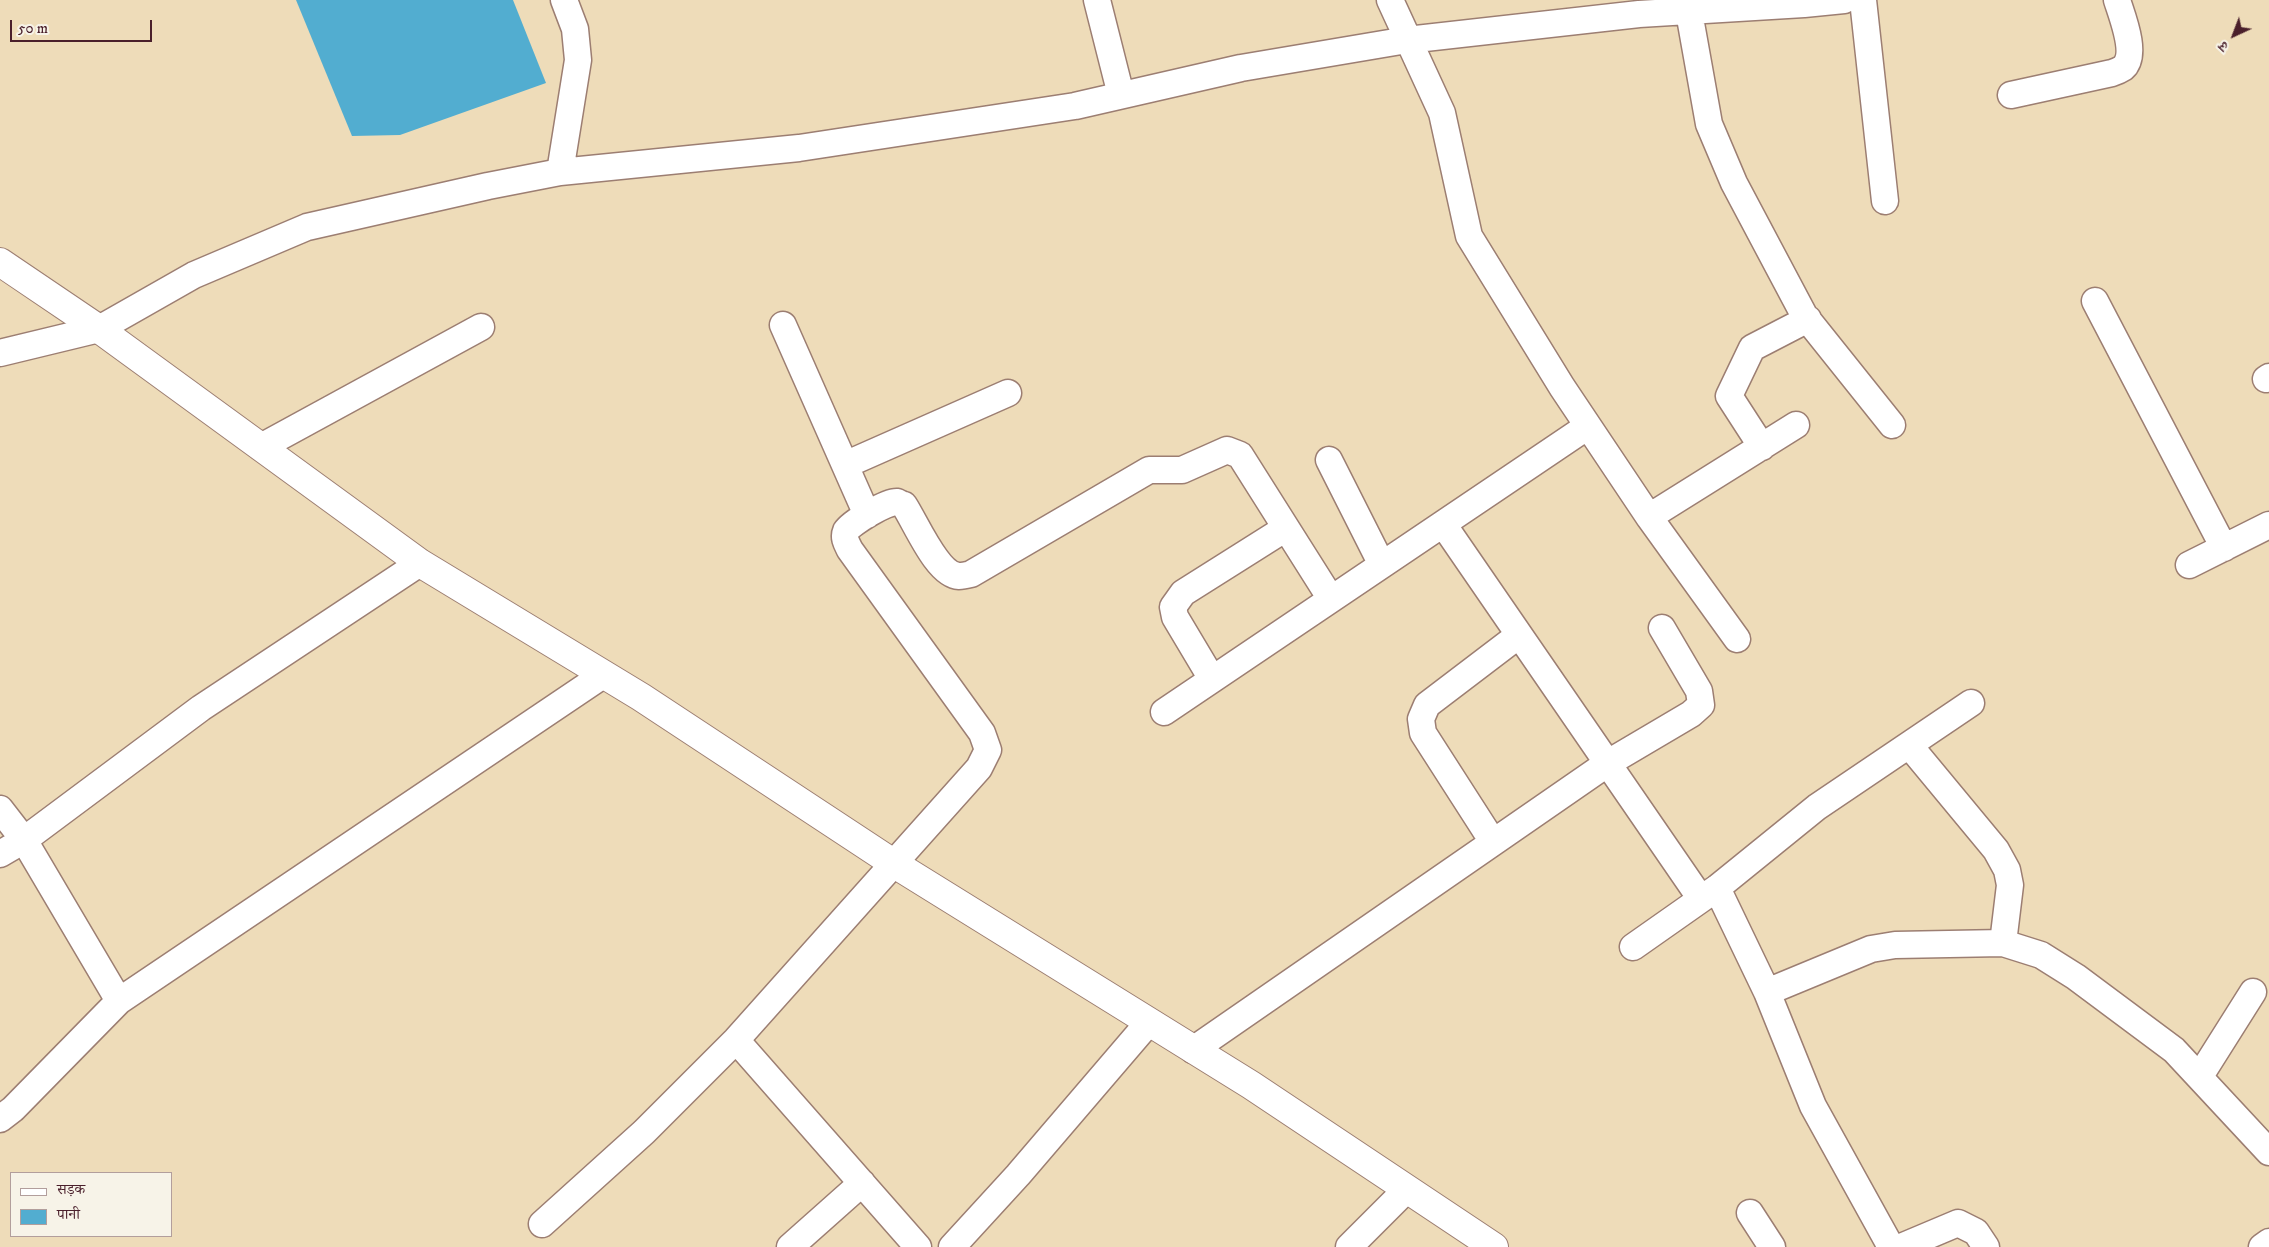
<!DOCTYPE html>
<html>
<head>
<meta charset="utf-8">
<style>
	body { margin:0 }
	#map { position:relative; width:2269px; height:1247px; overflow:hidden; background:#eedcb9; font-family:"IM FELL DW Pica","Noto Serif Devanagari",serif }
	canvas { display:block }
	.legend { position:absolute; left:10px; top:1172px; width:162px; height:65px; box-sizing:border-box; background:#f7f3e8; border:1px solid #b29e9c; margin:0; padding:6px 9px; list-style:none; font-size:15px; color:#4a1f2b }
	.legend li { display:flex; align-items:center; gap:10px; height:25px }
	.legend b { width:25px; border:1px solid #b29e9c }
	.north { position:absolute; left:2209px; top:10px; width:50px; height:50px; -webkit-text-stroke:4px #f7f3e8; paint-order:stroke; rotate:223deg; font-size:14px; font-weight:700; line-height:20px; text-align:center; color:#4a1f2b }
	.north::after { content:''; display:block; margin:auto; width:18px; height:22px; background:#4a1f2b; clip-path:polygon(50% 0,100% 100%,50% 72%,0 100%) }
	.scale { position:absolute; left:10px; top:20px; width:142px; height:22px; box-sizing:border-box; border:2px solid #4a1f2b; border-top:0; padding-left:6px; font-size:15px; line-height:18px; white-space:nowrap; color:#4a1f2b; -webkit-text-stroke:4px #f7f3e8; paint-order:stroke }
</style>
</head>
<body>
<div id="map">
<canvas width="2269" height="1247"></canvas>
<ul class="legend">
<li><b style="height:6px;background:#fff"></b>सड़क</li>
<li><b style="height:14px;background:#52add0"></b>पानी</li>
</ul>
<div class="north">उ</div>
<div class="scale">50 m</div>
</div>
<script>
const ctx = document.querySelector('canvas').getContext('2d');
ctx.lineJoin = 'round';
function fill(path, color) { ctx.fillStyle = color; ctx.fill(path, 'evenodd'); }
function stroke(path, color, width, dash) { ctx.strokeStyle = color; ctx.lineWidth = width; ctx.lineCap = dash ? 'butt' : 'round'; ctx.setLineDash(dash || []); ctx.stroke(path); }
fill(new Path2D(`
	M 296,0 L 513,0 L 546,83 L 400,135 L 352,136 Z`), '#52add0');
const minor = new Path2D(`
	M 1097,0 L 1121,95
	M 1390,0 L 1442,113 L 1469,236 L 1562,387 L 1649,517 L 1737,639
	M 1863,0 L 1885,201
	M 1689,12 L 1709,124 L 1734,183 L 1804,315 L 1892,425
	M 2011,95 L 2112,73 C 2115,72 2120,70 2123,68 C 2138,55 2122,16 2117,0
	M 560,172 L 578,60 L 575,29 L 564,0
	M 2095,301 L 2224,548
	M 783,325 L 867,515
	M 0,353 L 99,329 L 194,275 L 307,227 L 488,186 L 560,172 L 799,148 L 1075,106 L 1241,68 L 1407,40 L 1639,14 L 1804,4 L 1844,0
	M 2266,379 L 2269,377
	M 261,447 L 481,327
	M 1762,447 L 1729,396 L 1752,348 L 1808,319
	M 1329,460 L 1382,565
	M 845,465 L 1008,393
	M 1649,517 L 1796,425
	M 1443,524 L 1701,899
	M 2189,565 L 2269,525
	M 1212,679 L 1175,617 L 1173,607 L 1183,593 L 1286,528
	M 1164,712 L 1588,426
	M 1909,745 L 1996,850 L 2007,870 L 2010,885 L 2003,943
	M 0,809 L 24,840 L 0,854
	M 1493,842 L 1423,733 L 1421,719 L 1427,705 L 1519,635
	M 1717,888 L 1767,992 L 1813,1106 L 1891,1247
	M 1633,947 L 1717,888 L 1817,807 L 1971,703
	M 1767,992 L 1871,949 L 1895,945 L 2003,943 L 2041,955 L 2076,977 L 2174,1050 L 2269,1152
	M 119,1001 L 603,675
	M 736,1040 L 918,1247
	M 1193,1050 L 1608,763 L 1691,714 L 1701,705 L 1699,691 L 1662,628
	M 2200,1076 L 2253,992
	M 0,1119 L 13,1109 L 119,1001 L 24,840 L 201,708 L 420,563
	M 1750,1213 L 1772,1247
	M 542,1224 L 644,1132 L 736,1040 L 979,768 L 988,750 L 982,733 L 850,550 C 847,544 843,538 846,531 C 851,523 887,501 897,502 C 897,502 903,505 904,505 C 916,523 937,575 959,576 C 963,576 967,575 971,574 L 1149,470 L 1182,470 L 1227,450 L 1240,455 L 1331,599
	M 790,1247 L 862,1183
	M 952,1247 L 1018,1175 L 1149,1022
	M 1349,1247 L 1406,1190
	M 1901,1247 L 1958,1223 L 1976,1232 L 1986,1247
	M 2262,1247 L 2269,1242`);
const major = new Path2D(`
	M 0,262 L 99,329 L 420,563 L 641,697 L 893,863 L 1251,1085 L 1494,1247`);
stroke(minor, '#9c7e72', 29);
stroke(major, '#9c7e72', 30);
stroke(minor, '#fff', 26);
stroke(major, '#fff', 28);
</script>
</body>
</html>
